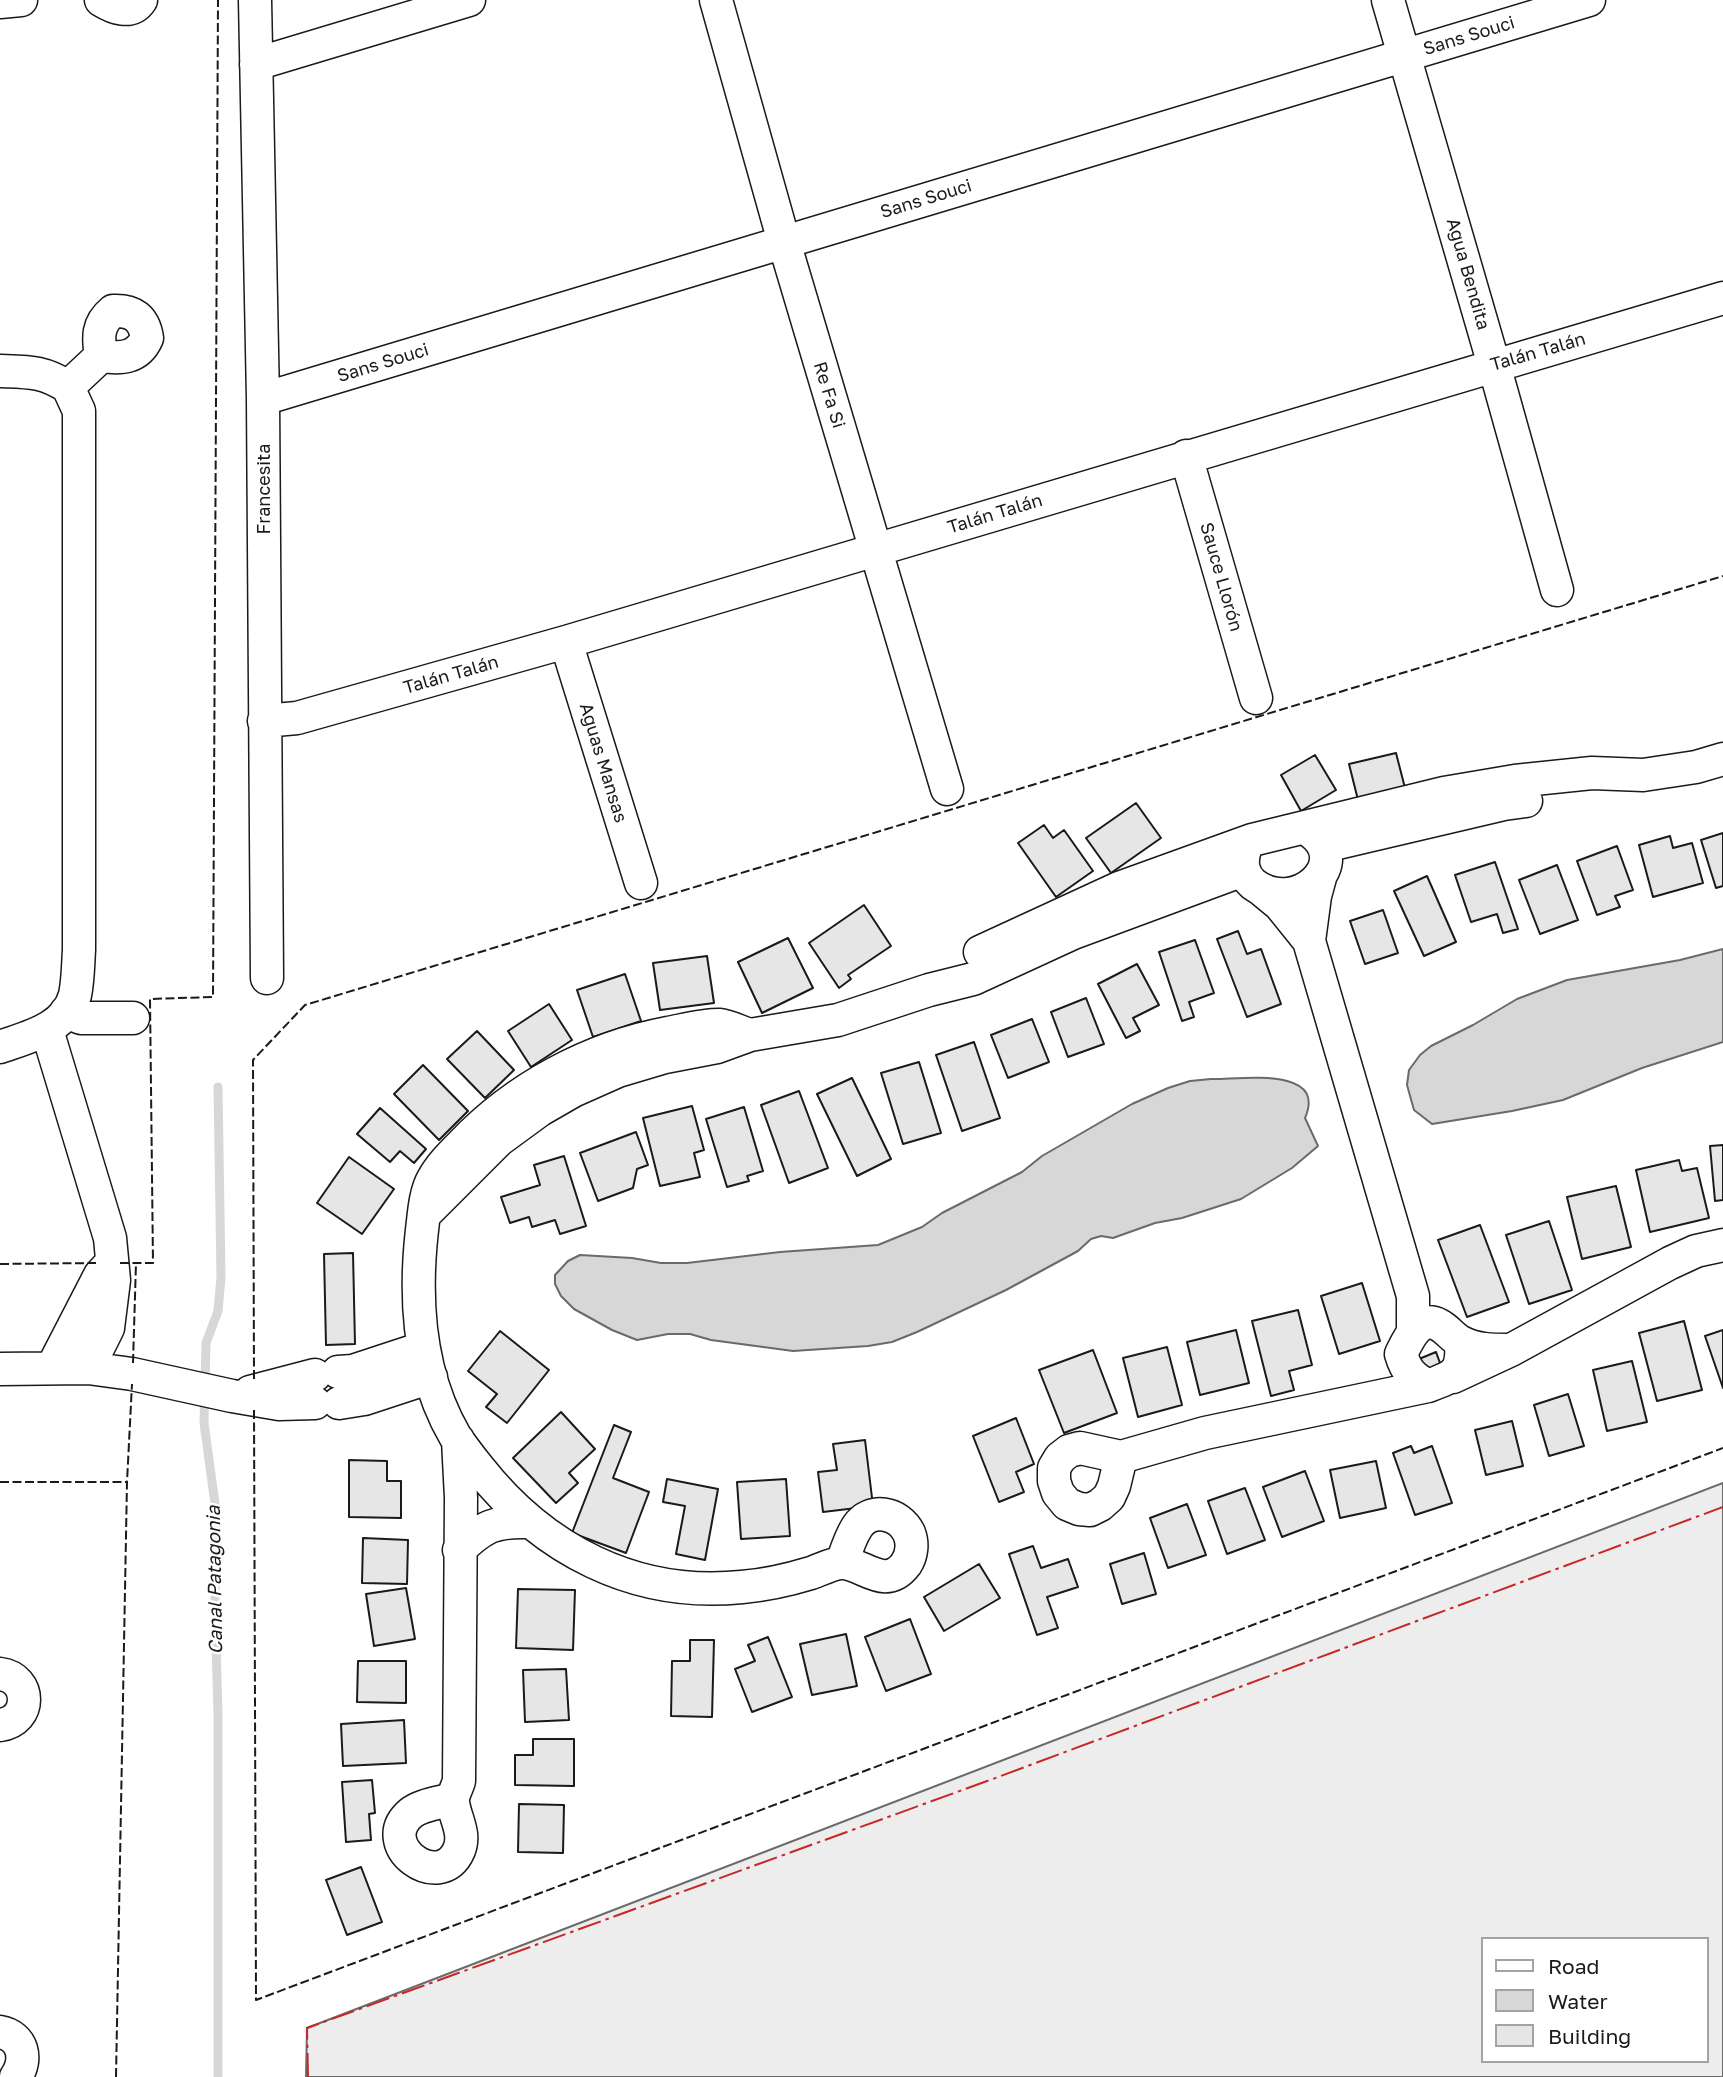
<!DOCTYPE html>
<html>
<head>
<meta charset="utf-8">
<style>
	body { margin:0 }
	#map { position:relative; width:1723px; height:2077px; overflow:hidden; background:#fff; font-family:"Golos Text",sans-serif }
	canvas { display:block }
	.legend { position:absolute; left:1481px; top:1937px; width:228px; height:126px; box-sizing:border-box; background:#fff; border:2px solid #a3a3a3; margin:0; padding:9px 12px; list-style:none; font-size:21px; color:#1a1a1a }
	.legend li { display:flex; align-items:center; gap:14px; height:35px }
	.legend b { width:35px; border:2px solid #a3a3a3 }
</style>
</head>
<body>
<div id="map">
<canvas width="1723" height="2077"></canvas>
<ul class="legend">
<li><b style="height:9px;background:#fff"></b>Road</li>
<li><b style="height:19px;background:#d7d7d7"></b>Water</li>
<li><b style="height:19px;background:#e6e6e6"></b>Building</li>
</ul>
</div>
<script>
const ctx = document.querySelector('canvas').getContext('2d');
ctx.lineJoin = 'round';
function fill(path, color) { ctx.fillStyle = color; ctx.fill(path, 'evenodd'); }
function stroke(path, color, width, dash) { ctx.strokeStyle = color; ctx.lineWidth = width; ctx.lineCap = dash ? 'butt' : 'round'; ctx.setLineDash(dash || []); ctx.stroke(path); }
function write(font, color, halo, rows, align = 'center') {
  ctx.font = font + ' "Golos Text",sans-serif'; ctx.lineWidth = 5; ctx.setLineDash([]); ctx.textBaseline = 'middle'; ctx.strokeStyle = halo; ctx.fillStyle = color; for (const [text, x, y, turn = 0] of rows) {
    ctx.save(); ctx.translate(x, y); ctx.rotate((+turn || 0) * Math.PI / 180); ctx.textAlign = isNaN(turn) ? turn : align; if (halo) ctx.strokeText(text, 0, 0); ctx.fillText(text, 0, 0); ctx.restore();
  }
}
const built = new Path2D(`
	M 1723,1483 L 1723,2077 L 306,2077 L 307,2028 ZM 1483,1939 L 1707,1939 L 1707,2061 L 1483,2061 Z`);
fill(built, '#ededed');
stroke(built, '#6a6a6a', 2);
const water = new Path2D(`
	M 1723,949 L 1723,1042 L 1642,1068 L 1563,1100 L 1512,1111 L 1432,1124 L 1414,1110 L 1407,1085 L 1409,1070 L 1420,1055 L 1431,1046 L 1473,1025 L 1517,999 L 1567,980 L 1680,960 Z
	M 1211,1079 C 1238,1080 1328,1065 1305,1118 L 1318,1146 L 1292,1168 L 1241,1199 L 1182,1218 L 1155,1223 L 1113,1238 L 1101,1236 L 1091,1239 L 1078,1251 L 1006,1290 L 917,1332 L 892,1342 L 868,1346 L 793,1351 L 711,1340 L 690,1334 L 668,1334 L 637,1340 L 612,1330 L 574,1309 L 561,1296 L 555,1284 L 555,1275 L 568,1261 L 580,1255 L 632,1258 L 661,1263 L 687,1263 L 780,1252 L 878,1245 L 922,1227 L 942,1213 L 1022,1172 L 1042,1156 L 1132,1104 L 1168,1088 L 1190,1081 Z`);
fill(water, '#d7d7d7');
stroke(water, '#6a6a6a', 2);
stroke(new Path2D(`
	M 218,2077 L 218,1716 L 215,1603 L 216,1511 L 204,1423 L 206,1343 L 218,1311 L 221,1277 L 218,1087`), '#d7d7d7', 9);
const building = new Path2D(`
	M 1396,753 L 1405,788 L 1358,800 L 1349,764 Z
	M 1315,755 L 1336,790 L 1301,811 L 1281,775 Z
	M 1136,803 L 1161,838 L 1111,873 L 1086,838 Z
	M 1044,825 L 1053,838 L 1064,830 L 1093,871 L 1056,897 L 1018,843 Z
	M 1723,833 L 1723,886 L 1716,888 L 1701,840 Z
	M 1670,836 L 1673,848 L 1692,843 L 1703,883 L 1653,897 L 1639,845 Z
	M 1617,846 L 1633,890 L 1615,896 L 1620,907 L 1597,915 L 1577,861 Z
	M 1495,862 L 1518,929 L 1503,933 L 1497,914 L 1471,922 L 1455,875 Z
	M 1557,865 L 1578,920 L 1540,934 L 1519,880 Z
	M 1427,876 L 1456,942 L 1424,956 L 1394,891 Z
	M 864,905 L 891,946 L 848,975 L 851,979 L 839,988 L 809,943 Z
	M 1383,910 L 1398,953 L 1365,964 L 1350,921 Z
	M 1238,931 L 1247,954 L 1261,949 L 1281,1004 L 1247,1017 L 1217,939 Z
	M 788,938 L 813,988 L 762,1013 L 738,962 Z
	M 1195,940 L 1214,993 L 1189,1002 L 1194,1017 L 1182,1021 L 1159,952 Z
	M 707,956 L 714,1003 L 660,1010 L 653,963 Z
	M 1137,964 L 1159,1005 L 1133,1018 L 1140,1031 L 1126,1038 L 1098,984 Z
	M 625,974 L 641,1021 L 593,1037 L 577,990 Z
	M 1086,998 L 1104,1044 L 1068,1057 L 1051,1012 Z
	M 549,1004 L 572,1040 L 531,1067 L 508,1031 Z
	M 1032,1019 L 1049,1062 L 1008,1078 L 991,1035 Z
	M 477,1031 L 514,1070 L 485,1098 L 447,1059 Z
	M 974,1042 L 1000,1118 L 962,1131 L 936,1055 Z
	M 919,1062 L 941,1133 L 903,1144 L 881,1073 Z
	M 423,1065 L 468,1111 L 439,1140 L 394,1094 Z
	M 852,1078 L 891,1159 L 857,1176 L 817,1094 Z
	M 799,1091 L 828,1168 L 789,1183 L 761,1105 Z
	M 692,1106 L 704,1150 L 694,1153 L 700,1177 L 660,1186 L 643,1118 Z
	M 744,1107 L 763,1171 L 747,1176 L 749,1181 L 727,1187 L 706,1119 Z
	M 380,1108 L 426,1149 L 414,1163 L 400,1151 L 390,1162 L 357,1134 Z
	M 636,1132 L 648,1165 L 637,1169 L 633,1188 L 598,1201 L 580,1153 Z
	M 1723,1145 L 1723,1200 L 1715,1201 L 1710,1146 Z
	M 564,1156 L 586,1226 L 560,1234 L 555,1220 L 532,1227 L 529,1217 L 510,1223 L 501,1197 L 540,1185 L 534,1165 Z
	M 349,1157 L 394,1189 L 362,1234 L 317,1203 Z
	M 1679,1160 L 1682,1171 L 1697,1168 L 1709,1218 L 1650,1232 L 1636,1170 Z
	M 1616,1186 L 1631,1247 L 1582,1259 L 1567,1197 Z
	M 1549,1221 L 1572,1290 L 1529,1304 L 1506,1235 Z
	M 1480,1225 L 1509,1302 L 1467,1317 L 1438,1240 Z
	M 353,1253 L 355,1344 L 326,1345 L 324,1254 Z
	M 1362,1283 L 1380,1341 L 1339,1354 L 1321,1296 Z
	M 1298,1310 L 1312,1365 L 1289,1371 L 1294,1390 L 1271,1396 L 1252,1321 Z
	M 1684,1321 L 1702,1390 L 1657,1401 L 1639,1333 Z
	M 1236,1330 L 1249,1383 L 1200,1395 L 1187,1342 Z
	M 1723,1330 L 1723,1388 L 1705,1336 Z
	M 500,1331 L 549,1370 L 507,1423 L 486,1407 L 497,1394 L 468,1371 Z
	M 1167,1347 L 1182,1405 L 1138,1417 L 1123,1358 Z
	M 1093,1350 L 1117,1413 L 1064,1433 L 1039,1370 Z
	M 1436,1352 L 1444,1374 L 1426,1381 L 1419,1359 Z
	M 1632,1361 L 1647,1422 L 1607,1431 L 1593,1370 Z
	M 1568,1394 L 1584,1446 L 1549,1456 L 1534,1405 Z
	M 561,1412 L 595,1449 L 569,1473 L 578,1483 L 556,1503 L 513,1458 Z
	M 1016,1418 L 1034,1464 L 1016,1472 L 1024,1492 L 999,1502 L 973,1436 Z
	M 1512,1421 L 1523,1466 L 1486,1475 L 1475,1430 Z
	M 614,1425 L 631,1432 L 613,1478 L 649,1492 L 626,1553 L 572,1533 Z
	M 865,1440 L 873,1506 L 823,1512 L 818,1472 L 837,1470 L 833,1444 Z
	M 1411,1446 L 1414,1453 L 1432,1446 L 1452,1503 L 1415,1515 L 1393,1453 Z
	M 349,1460 L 387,1461 L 387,1481 L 401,1481 L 401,1518 L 349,1517 Z
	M 1376,1461 L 1386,1508 L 1340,1518 L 1330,1470 Z
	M 1305,1471 L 1324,1521 L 1282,1537 L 1263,1487 Z
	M 667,1479 L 718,1489 L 705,1560 L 676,1554 L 685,1506 L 663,1502 Z
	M 786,1479 L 790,1536 L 741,1539 L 737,1482 Z
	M 1245,1488 L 1265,1540 L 1227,1554 L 1208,1501 Z
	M 1187,1504 L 1206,1555 L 1168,1568 L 1150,1518 Z
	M 363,1538 L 408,1540 L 407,1584 L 362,1583 Z
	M 1033,1546 L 1041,1568 L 1068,1559 L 1078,1587 L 1047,1597 L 1058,1628 L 1037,1635 L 1009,1554 Z
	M 1144,1553 L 1156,1594 L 1122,1604 L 1110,1564 Z
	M 979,1564 L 1000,1598 L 944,1631 L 924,1597 Z
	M 406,1588 L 415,1639 L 374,1646 L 366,1594 Z
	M 518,1589 L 575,1590 L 573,1650 L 516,1648 Z
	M 910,1619 L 931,1674 L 886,1691 L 865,1637 Z
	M 846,1634 L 857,1686 L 812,1695 L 800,1644 Z
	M 768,1637 L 792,1697 L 752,1712 L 735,1669 L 755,1661 L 748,1645 Z
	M 690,1640 L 714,1640 L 712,1717 L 671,1716 L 672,1661 L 690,1661 Z
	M 358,1661 L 406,1661 L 406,1703 L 357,1702 Z
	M 566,1669 L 569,1720 L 525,1722 L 523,1670 Z
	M 404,1720 L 406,1763 L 343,1766 L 341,1724 Z
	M 533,1739 L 574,1739 L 574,1786 L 515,1785 L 515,1755 L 533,1755 Z
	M 372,1780 L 375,1813 L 369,1814 L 371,1840 L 346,1842 L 342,1782 Z
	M 519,1804 L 564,1805 L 563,1853 L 518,1852 Z
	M 361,1867 L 382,1922 L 347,1935 L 326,1880 Z`);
fill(building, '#e6e6e6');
stroke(building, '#1a1a1a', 2);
const minor = new Path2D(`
	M 101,0 C 114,8 131,15 141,0
	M 255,0 L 263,399 L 267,978
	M 716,0 L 784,242 L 947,789
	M 1388,0 L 1494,365 L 1557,590
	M 0,2 L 21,0
	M 256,64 L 469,0
	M 113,311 C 133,310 144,318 147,338 C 138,358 122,359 101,356 C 98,338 97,324 113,311 Z
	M 0,371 C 29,372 43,371 68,387
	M 263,399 L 1589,0
	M 1186,456 L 1256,698
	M 566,642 L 641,883
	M 264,721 L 297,718 L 566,642 L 1723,298
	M 1325,846 L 1504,804 L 1526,801
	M 1245,849 C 1241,862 1242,874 1253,884 C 1296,917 1354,863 1311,832
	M 1263,891 L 1280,905 L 1309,941 L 1315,896 L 1321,874
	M 1309,941 L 1413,1296 L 1413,1330
	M 980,952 L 1119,888 L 1252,840 L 1444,793 L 1515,781 L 1592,773 L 1643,775 L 1696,767 L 1723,759
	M 66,1012 L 81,1018 L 133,1018
	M 47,1030 L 110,1238 L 114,1280 L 108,1328 L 88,1368
	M 750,1035 C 740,1032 729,1026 719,1025 C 702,1025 684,1030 668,1033 C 590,1048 516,1087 461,1145 C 451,1155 440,1166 433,1179 C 425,1193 424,1214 422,1230 C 414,1300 419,1374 455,1436 C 462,1447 470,1457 478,1467 C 543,1550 635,1598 742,1587 C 766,1585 788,1580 811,1573 C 820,1570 833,1563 842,1563 C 863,1563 885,1592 906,1564 C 912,1555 913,1543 909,1533 C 899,1512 870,1507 857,1527 C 850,1538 846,1551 842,1563
	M 0,1047 C 28,1037 66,1029 75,995 C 78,981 78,965 79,950 L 79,411 L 68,387 L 101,356
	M 428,1211 L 499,1140 L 540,1110 L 573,1091 L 618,1071 L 665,1057 L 717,1047 L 750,1035 L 838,1020 L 929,990 L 973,979 L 1073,933 L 1243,870
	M 1461,1342 C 1463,1373 1455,1376 1428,1386 C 1412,1377 1406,1371 1401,1354 C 1408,1340 1419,1314 1439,1325 C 1447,1329 1453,1338 1461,1342 C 1476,1350 1493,1350 1509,1350
	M 52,1368 L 100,1275 L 111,1263
	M 0,1369 L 88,1368 L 132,1374 L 232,1396 L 279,1404 L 315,1403
	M 338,1372 L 353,1371 L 423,1348
	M 1453,1377 L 1511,1350 L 1670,1263 L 1696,1251 L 1723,1245
	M 250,1392 L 315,1375
	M 339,1403 L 364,1399 L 431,1377
	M 1121,1457 L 1114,1486 L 1109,1497 L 1100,1505 L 1090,1510 L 1079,1509 L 1067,1504 L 1058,1493 L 1054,1481 L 1054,1468 L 1060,1458 L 1069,1451 L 1080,1448 L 1121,1457 L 1205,1433 L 1428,1386
	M 459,1550 C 484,1526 494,1521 529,1522
	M 0,1674 C 32,1678 32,1721 0,1725
	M 452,1799 C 439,1803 421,1805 411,1813 C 373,1845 440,1894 459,1850 C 466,1833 455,1819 453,1802 C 452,1796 457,1788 459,1781 L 461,1498 L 458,1440
	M 0,2032 C 23,2036 28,2059 16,2077`);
stroke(minor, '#1a1a1a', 35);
stroke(minor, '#fff', 32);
stroke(new Path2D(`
	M 120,1263 L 153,1263 L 150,999 L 213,997 L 218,0
	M 0,1264 L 96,1263
	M 133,1363 L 136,1263
	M 254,1379 L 253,1060 L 305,1005 L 1723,576
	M 254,1410 L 256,2000 L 1723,1448
	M 0,1482 L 127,1482
	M 116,2077 L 127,1482 L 132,1384`), '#1a1a1a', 2, [9, 3.5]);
stroke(new Path2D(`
	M 308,2077 L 307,2028 L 990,1780 L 1723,1507`), '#c62828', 2, [24, 5, 3.5, 5]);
write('18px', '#1a1a1a', '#fff', [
	["Sans Souci",1469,36,-17],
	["Sans Souci",926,199,-17],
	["Agua Bendita",1468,274,74],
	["Talán Talán",1538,352,-16],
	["Sans Souci",383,363,-17],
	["Re Fa Si",829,395,73],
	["Francesita",264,489,-90],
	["Talán Talán",995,514,-17],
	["Sauce Llorón",1221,577,74],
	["Talán Talán",451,675,-16],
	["Aguas Mansas",603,763,73]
]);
write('italic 19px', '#1a1a1a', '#fff', [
	["Canal Patagonia",215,1580,-91]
]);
</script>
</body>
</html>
